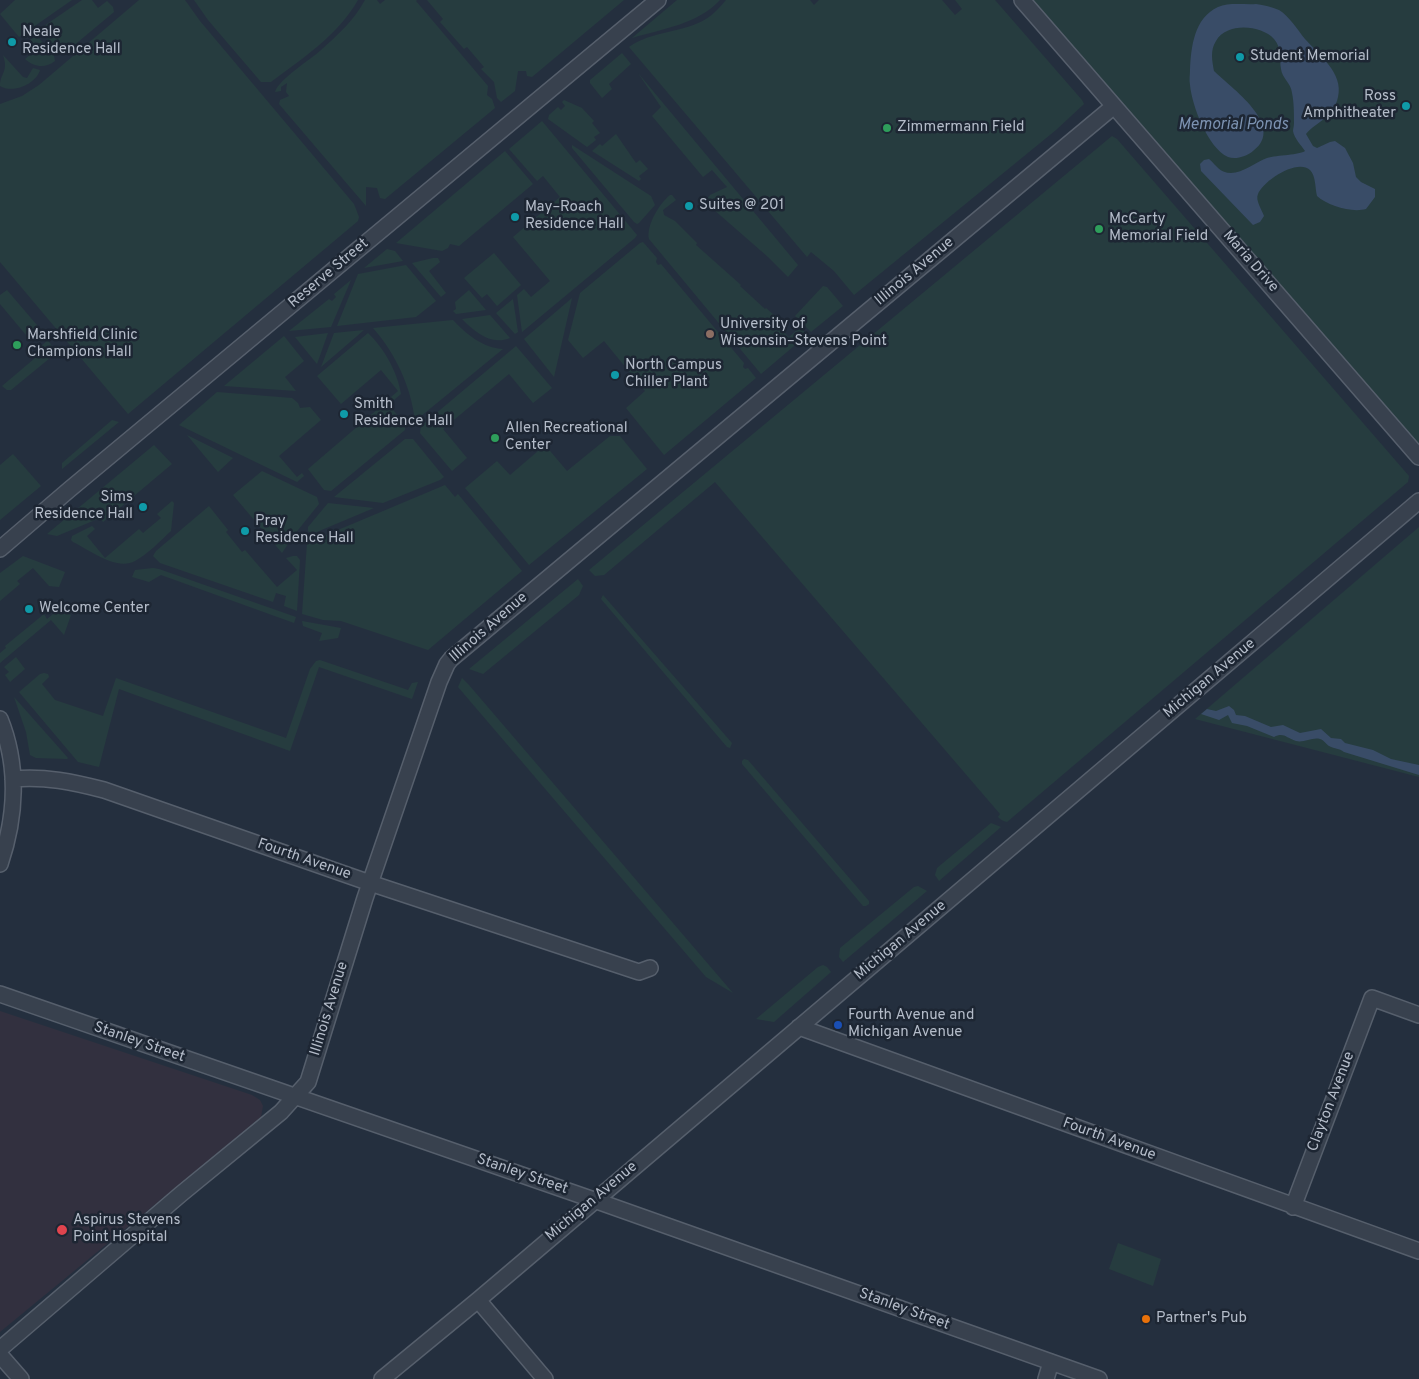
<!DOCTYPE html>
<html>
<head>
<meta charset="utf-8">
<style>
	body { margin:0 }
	canvas { display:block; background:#242f3e }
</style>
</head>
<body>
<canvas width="1419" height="1379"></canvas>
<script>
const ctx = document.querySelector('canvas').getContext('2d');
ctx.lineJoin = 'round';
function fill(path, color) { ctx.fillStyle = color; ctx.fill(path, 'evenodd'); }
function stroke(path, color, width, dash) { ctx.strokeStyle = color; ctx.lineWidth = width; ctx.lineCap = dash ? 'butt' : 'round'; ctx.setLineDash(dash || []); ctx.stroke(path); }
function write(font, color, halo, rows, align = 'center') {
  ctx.font = font + ' Overpass,sans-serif'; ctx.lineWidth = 5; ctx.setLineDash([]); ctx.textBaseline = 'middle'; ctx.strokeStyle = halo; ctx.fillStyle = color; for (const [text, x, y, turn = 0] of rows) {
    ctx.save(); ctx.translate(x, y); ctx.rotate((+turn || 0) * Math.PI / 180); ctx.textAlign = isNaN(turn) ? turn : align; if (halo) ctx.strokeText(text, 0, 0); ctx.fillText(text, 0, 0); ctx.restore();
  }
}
fill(new Path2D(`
	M 0,1011 L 252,1095 L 260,1100 L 263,1106 L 261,1117 L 249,1127 L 0,1332 Z`), '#32303f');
fill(new Path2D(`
	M 15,0 L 72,0 L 19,37 L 0,14 Z
	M 82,0 L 92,0 L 98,8 L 107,1 L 113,7 L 114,12 L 66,52 L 59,53 L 42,34 L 41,28 Z
	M 139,0 L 185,0 L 200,21 L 354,204 L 359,217 L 358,221 L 128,414 L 0,262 L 0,104 L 22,96 L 39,85 Z
	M 194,0 L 358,0 C 338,35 303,58 271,82 L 261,82 L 208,20 Z
	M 365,0 L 377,0 L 380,4 L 385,0 L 417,0 L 416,1 L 488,86 L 487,95 L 492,99 L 495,108 L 385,199 L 380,198 L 377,188 L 366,187 L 366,206 L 279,104 L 280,100 L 289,96 L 286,92 L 287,83 L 281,87 L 281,91 L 275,92 C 279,79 310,60 321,50 C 338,35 354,20 365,0 Z
	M 427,0 L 624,0 L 532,77 L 527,76 L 526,71 L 518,71 L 515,91 L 501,102 L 497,98 L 494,82 L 481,69 L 484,67 L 467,47 L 464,49 L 440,22 L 443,19 Z
	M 677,0 L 720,0 C 698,24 662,29 632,38 Z
	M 726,0 L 810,0 L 814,5 L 819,0 L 942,0 L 955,15 L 962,9 L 955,0 L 995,0 L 1082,100 L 1084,104 L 1056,130 L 854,295 L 834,271 L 811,252 L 807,257 L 629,47 C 651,31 683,33 706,19 C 714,14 720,7 726,0 Z
	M 1022,0 L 1419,0 L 1419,456 Z
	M 35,36 L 38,37 L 54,56 L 55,61 C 45,69 34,67 25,59 L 32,53 L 25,44 Z
	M 622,53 L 631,64 L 609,84 L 612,89 L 602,98 L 590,83 L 590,80 Z
	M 3,55 L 23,77 L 27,78 L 33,68 L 40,70 C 36,84 13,94 0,86 C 0,73 9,72 3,55 Z
	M 638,73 L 798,265 L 788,277 L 768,257 L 705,202 L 710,195 L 727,187 L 712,170 L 703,177 L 652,116 L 661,107 Z
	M 564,100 L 582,108 L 594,121 L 592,123 L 600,133 L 594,137 L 596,140 L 587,147 L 548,119 L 549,115 L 558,107 L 561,110 L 565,106 L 562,102 Z
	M 542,121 L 637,235 L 635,238 L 522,332 L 517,295 L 524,289 L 531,297 L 550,281 L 513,237 L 560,197 L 543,176 L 537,181 L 509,149 Z
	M 616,134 L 636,163 L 640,160 L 648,169 L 639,176 L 641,179 L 639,181 L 592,151 L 600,144 L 602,146 Z
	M 1112,136 L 1117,139 L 1409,476 L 1408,482 L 1007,822 C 1003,821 1001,820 998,817 L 1000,814 L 715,482 L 604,575 L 595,576 L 589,570 Z
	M 572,145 L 651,196 L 655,205 L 639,223 L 637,224 L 634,222 L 572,148 Z
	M 505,151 L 533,184 L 459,246 L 450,244 L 448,248 L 442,251 L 396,243 Z
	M 670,195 L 672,195 L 676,200 L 663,210 L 664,215 L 675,221 L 697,243 L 696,245 L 741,285 L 740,286 L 765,309 L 766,308 L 783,323 L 779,328 L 789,337 L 800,327 L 807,335 L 761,374 L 649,239 C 646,226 659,204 670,195 Z
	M 643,242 L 657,258 L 656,262 L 658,265 L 661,264 L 744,363 L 743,367 L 745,369 L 748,368 L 756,378 L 664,455 L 626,408 L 645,391 L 604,341 L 583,358 L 568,340 L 580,293 L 640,243 Z
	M 387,249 L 395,251 L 403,261 L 364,268 Z
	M 494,253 L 521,285 L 497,306 L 487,294 L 482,298 L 464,278 Z
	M 433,258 L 438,258 L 440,262 L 429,271 L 446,293 L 441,297 L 412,263 Z
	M 406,265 L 436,301 L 416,317 L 337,326 L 358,274 Z
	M 351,280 L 331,327 L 289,331 L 329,299 L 332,301 L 336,297 L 334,294 Z
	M 823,286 L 827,287 L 843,306 L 811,332 L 795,316 Z
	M 7,290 L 42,331 L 31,341 L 0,304 L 0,295 Z
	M 469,290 L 486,310 L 456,314 L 453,311 L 456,309 L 455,302 Z
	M 572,298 L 554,377 L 524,339 Z
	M 513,299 L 518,332 L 515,334 L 496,313 Z
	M 490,315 L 510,338 C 491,346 475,332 462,319 Z
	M 453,320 C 466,334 483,348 503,349 L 415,421 C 411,387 396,354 373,328 Z
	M 364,330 L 321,367 L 334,333 Z
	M 328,333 L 317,364 L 295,337 Z
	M 368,333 C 384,348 398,373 401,394 L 394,400 L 391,397 L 398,391 L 381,370 L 341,404 L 317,376 Z
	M 284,336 L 304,361 L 285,377 L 296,391 L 224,386 Z
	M 48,340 L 53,348 L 50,358 L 11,390 L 7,390 L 2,386 L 41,353 L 38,349 Z
	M 516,346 L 552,388 L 533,403 L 509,374 L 443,429 L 467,458 L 452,471 L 420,433 L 421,426 Z
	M 217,392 L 292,398 L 298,403 L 300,408 L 310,407 L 321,420 L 279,456 L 297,477 L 302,473 L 304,476 L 297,482 L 179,425 Z
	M 386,402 L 401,419 L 404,417 L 406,421 L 405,430 L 331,491 L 324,490 L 308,469 Z
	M 112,420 L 119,422 L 62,469 L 62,463 Z
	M 187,435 L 233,458 L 218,472 Z
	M 610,436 L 620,436 L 647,469 L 529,565 L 465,488 L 497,461 L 510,475 L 545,445 L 567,471 Z
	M 405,439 L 413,439 L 444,477 L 440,480 L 383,503 L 334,497 Z
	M 154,445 L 172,464 L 103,522 L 100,518 L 57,536 L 47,534 Z
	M 13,454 L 41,486 L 0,520 L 0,465 Z
	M 262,471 L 317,497 L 319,504 L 294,535 L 282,553 L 233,495 Z
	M 445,485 L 455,497 L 458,494 L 522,571 L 428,650 L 341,621 L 323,620 L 302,614 L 307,543 Z
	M 172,501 L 174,503 L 171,531 C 160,541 148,554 135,561 C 116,571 90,550 73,542 L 71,540 L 72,536 L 92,526 L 95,529 L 87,536 L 105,558 L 139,529 L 143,533 L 161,518 L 157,514 Z
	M 328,503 L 374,508 L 312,534 L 308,531 L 308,527 Z
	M 209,506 L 228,530 L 226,532 L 242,552 L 245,550 L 277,587 L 297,570 L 286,558 L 293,556 L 297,556 L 300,560 L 297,611 L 284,606 L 286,596 L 276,593 L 273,602 L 160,563 L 153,556 L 156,551 Z
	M 1419,527 L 1419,777 L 1195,719 Z
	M 23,556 L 65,572 L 59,587 L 49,586 L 33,568 L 17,581 L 20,584 L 0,601 L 0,573 Z
	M 153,568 L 159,569 L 296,617 L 294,623 L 161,575 L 149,582 L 132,577 L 135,570 Z
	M 578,579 L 583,586 L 579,595 L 483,674 L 469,669 Z
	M 603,595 L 732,743 L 730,748 L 727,747 L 601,599 Z
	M 58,610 L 71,615 L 64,635 L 51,620 L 0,663 L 0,653 L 6,648 L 5,646 L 44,614 L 47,619 Z
	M 302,621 L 341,628 L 338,638 L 319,641 L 322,633 L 303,626 Z
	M 16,657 L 25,669 L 10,682 L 5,675 L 9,672 L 4,667 Z
	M 320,660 L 408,690 L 412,683 L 418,682 L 412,699 L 319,667 L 290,751 L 119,689 L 99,767 L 78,762 L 19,692 L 40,674 L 44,673 L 48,674 L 49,677 L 42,684 L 55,700 L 103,716 L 116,678 L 286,738 L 310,669 L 316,661 Z
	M 462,678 L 469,685 L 733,993 L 706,977 L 458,687 Z
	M 14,697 L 68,758 L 67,759 L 36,758 L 30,755 L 26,732 Z
	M 744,759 L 748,760 L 869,901 L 869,904 L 866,906 L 863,906 L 742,764 L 742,761 Z
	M 991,823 L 1001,827 L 939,881 L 935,875 L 937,868 Z
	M 918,886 L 927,891 L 843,962 L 839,957 L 840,948 L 914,887 Z
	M 823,965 L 827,967 L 831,972 L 774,1022 L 756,1019 L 818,967 Z
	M 1118,1243 L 1161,1259 L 1153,1286 L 1109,1269 Z`), '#263c3f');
fill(new Path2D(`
	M 1256,4 C 1264,5 1272,7 1279,10 C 1289,16 1297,29 1305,39 C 1318,54 1344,73 1338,97 C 1333,119 1318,120 1306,134 L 1313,146 L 1317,148 L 1330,142 L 1335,141 L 1345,148 L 1353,163 L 1356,177 L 1361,182 L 1375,189 L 1375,197 L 1366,209 C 1352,213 1328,206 1317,196 C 1315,188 1316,176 1310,170 C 1297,158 1263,181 1258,194 C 1255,200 1262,210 1264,216 L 1260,222 L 1253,225 L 1201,171 L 1200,164 L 1204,160 L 1209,159 C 1217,166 1220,173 1231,173 C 1243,173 1256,162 1267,158 C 1277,155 1300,155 1305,151 C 1301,145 1294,138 1293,131 C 1293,129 1294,126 1294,123 C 1294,114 1294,102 1292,93 C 1291,83 1282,78 1281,69 C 1279,58 1282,48 1274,39 C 1261,25 1227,22 1216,41 C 1210,50 1212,61 1214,71 C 1230,87 1287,126 1253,151 C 1247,156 1236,160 1228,157 C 1208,148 1192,106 1190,85 C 1189,80 1190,75 1190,70 C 1191,47 1194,18 1218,7 C 1229,2 1245,5 1256,4 Z
	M 1229,706 L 1234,710 L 1236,715 L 1245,716 L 1271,727 L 1283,725 L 1300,733 L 1321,729 L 1331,738 L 1341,739 L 1345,743 L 1373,750 L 1391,759 L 1419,765 L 1419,775 L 1344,752 C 1339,748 1335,749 1329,746 C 1326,744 1324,740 1320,739 C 1312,737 1304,743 1296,741 C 1286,738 1284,732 1274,737 L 1247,726 L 1232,723 L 1228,715 L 1219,720 L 1201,714 L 1207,709 L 1216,711 Z`), '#394c67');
const minor = new Path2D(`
	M 1022,0 L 1419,457
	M 0,549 L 70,489 L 658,0
	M 0,719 C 19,766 16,817 0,864
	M 13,779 C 45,776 73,782 104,790 L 370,883 L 639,972 L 650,968
	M 0,994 L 594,1200 L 1099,1379
	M 799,1027 L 1419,1251
	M 1293,1207 L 1372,998 L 1419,1015
	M 478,1300 L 545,1379
	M 0,1349 L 181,1194 L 281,1112 L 308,1082 L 365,898 L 439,682 L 447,664 L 451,659 L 1114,106
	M 0,1355 L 21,1379
	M 382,1379 L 478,1300 L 1419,501
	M 1046,1379 L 1051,1362`);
stroke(minor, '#565f6c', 18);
stroke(minor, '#38414e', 15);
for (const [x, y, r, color] of [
	[12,42,5,"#0f9aa8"],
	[1240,57,5,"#0f9aa8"],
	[1406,106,5,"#0f9aa8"],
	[887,128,5,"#2e9e5b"],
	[689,206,5,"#0f9aa8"],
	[515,217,5,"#0f9aa8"],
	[1099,229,5,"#2e9e5b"],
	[710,334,5,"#8d6e63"],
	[17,345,5,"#2e9e5b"],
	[615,375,5,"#0f9aa8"],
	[344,414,5,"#0f9aa8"],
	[495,438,5,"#2e9e5b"],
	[143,507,5,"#0f9aa8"],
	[245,531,5,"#0f9aa8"],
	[29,609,5,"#0f9aa8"],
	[838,1025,5,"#1a4fb4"],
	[62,1230,6,"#e0444e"],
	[1146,1319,5,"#e8710a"]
]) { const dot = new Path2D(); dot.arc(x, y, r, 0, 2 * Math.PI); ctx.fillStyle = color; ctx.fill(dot); stroke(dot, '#1d2633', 2); }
write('15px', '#b4bcc9', '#1d2633', [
	["Neale",22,33],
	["Residence Hall",22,50],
	["Student Memorial",1250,57],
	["Ross",1396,97,"right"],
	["Amphitheater",1396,114,"right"],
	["Zimmermann Field",897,128],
	["Suites @ 201",699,206],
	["May–Roach",525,208],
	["Residence Hall",525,225],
	["McCarty",1109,220],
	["Memorial Field",1109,237],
	["University of",720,325],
	["Wisconsin–Stevens Point",720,342],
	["Marshfield Clinic",27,336],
	["Champions Hall",27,353],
	["North Campus",625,366],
	["Chiller Plant",625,383],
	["Smith",354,405],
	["Residence Hall",354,422],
	["Allen Recreational",505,429],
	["Center",505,446],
	["Sims",133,498,"right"],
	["Residence Hall",133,515,"right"],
	["Pray",255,522],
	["Residence Hall",255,539],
	["Welcome Center",39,609],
	["Fourth Avenue and",848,1016],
	["Michigan Avenue",848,1033],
	["Aspirus Stevens",73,1221],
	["Point Hospital",73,1238],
	["Partner's Pub",1156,1319]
], 'left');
write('15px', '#b4bcc9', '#1d2633', [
	["Maria Drive",1250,262,49],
	["Illinois Avenue",915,272,-40],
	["Reserve Street",329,274,-40],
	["Illinois Avenue",489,628,-41],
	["Michigan Avenue",1210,679,-40],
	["Fourth Avenue",304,860,19],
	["Michigan Avenue",901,941,-40],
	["Illinois Avenue",330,1009,-73],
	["Stanley Street",139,1043,19],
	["Clayton Avenue",1332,1102,-69],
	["Fourth Avenue",1109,1140,20],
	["Stanley Street",522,1175,19],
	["Michigan Avenue",592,1202,-40],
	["Stanley Street",904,1310,20]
]);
write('italic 16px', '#7c92b1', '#1d2633', [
	["Memorial Ponds",1233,126]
]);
</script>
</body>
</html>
